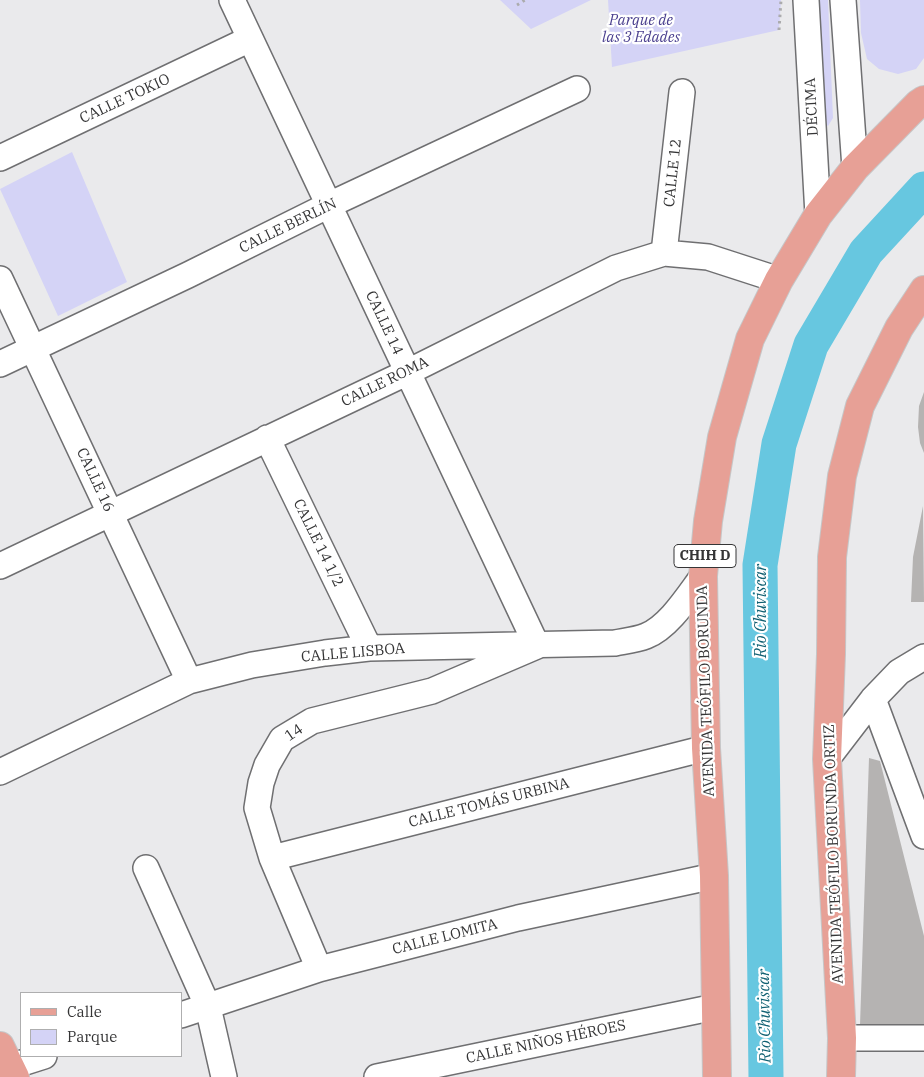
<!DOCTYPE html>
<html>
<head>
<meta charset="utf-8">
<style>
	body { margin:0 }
	#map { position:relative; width:924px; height:1077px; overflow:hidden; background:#eaeaec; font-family:"IBM Plex Serif",serif }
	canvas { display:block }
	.legend { position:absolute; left:20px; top:992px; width:162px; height:65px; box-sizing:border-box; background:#fff; border:1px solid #aeaeaf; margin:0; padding:6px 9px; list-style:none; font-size:15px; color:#353536 }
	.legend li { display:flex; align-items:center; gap:10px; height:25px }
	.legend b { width:25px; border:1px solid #aeaeaf }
</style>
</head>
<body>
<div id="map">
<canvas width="924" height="1077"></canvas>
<ul class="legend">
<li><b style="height:6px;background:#e7a096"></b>Calle</li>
<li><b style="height:14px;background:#d4d3f6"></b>Parque</li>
</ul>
</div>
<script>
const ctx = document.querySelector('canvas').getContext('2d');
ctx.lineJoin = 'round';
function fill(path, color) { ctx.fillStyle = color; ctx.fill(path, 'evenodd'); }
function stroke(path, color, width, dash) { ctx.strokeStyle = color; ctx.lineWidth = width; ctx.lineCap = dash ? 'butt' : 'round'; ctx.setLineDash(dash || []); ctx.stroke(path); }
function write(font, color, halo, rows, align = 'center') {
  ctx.font = font + ' "IBM Plex Serif",serif'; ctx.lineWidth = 4.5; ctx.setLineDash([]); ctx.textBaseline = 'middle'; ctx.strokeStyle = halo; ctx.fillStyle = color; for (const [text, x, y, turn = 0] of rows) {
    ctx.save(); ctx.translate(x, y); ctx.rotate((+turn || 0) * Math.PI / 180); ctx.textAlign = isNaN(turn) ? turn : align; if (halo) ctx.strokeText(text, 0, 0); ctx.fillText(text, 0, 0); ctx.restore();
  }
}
fill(new Path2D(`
	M 500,0 L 591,0 L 531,29 Z
	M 608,0 L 781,0 L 779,30 L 612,67 Z
	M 818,0 L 828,0 L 833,118 L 828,126 L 820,121 Z
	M 860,0 L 924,0 L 924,58 L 916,69 L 898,74 L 879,69 L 867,59 L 861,33 Z
	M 72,152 L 127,282 L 58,316 L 0,189 Z`), '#d4d3f6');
stroke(new Path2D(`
	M 766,1077 L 760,565 L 779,444 L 811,345 L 866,252 L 924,189`), '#67c7e0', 35);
fill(new Path2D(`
	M 924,392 L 924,453 L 920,443 L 918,427 L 919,406 Z
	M 923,506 L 924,602 L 911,602 L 913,557 Z
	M 869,758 L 880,761 L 924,936 L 924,1025 L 860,1025 Z`), '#b5b3b2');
const minor = new Path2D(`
	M 232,0 L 537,646 L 432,691 L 312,721 L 282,739 L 267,765 L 261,783 L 257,808 L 272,858 L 319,969
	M 806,0 L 818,215
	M 843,0 L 855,168
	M 0,158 L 250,39
	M 664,253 L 682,92
	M 0,279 L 189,681
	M 0,364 L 188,275 L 329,205 L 577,89
	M 267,438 L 369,648
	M 0,566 L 408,372 L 616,268 L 664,253 L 708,257 L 779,280
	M 873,699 L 924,836
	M 827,759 L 873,699 L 899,672 L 924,657
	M 0,772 L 189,681 L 252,665 L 325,653 L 369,648 L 615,643 C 625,641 636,640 646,636 C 669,627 688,596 703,576
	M 272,858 L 706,748
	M 146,868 L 208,1007 L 224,1077
	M 181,1015 L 319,969 L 518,918 L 714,876
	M 842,1038 L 924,1038
	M 0,1070 L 44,1056
	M 377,1077 L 715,1007`);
const major = new Path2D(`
	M 0,1046 L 15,1077
	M 717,1077 L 714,876 L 706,748 L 703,576 L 708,521 L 722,437 L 750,339 L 779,280 L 818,215 L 855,168 L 918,104 L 924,100
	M 841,1077 L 842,1038 L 827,759 L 831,654 L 832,557 L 842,476 L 860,406 L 899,328 L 924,290`);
stroke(minor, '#6f6f71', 28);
stroke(major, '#c6c6c7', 30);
stroke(new Path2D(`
	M 517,5 L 525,0
	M 779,30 L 781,0`), '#ababad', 3, [2.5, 4]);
stroke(minor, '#fff', 25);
stroke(major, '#e7a096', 28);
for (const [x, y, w] of [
	[705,556,62]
]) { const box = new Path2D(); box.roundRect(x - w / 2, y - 11.5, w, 23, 4); ctx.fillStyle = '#fff'; ctx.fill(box); stroke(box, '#353536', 1); }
write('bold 14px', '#353536', null, [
	["CHIH D",705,556]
]);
write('italic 15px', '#4b408f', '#fff', [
	["Parque de",641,21],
	["las 3 Edades",641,38]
]);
write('15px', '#353536', '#fff', [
	["CALLE TOKIO",125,99,-25],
	["DÉCIMA",812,107,-93],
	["CALLE 12",673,173,-84],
	["CALLE BERLÍN",288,226,-26],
	["CALLE 14",384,323,65],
	["CALLE ROMA",385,382,-26],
	["CALLE 16",95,480,65],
	["CALLE 14 1/2",318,543,64],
	["CALLE LISBOA",353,653,-5],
	["AVENIDA TEÓFILO BORUNDA",706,691,-92],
	["14",294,733,-34],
	["CALLE TOMÁS URBINA",489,803,-14],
	["AVENIDA TEÓFILO BORUNDA ORTIZ",834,854,-92],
	["CALLE LOMITA",445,937,-14],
	["CALLE NIÑOS HÉROES",546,1042,-12]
]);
write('italic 16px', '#106072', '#fff', [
	["Rio Chuviscar",761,611,-90],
	["Rio Chuviscar",765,1016,-91]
]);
</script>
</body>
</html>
